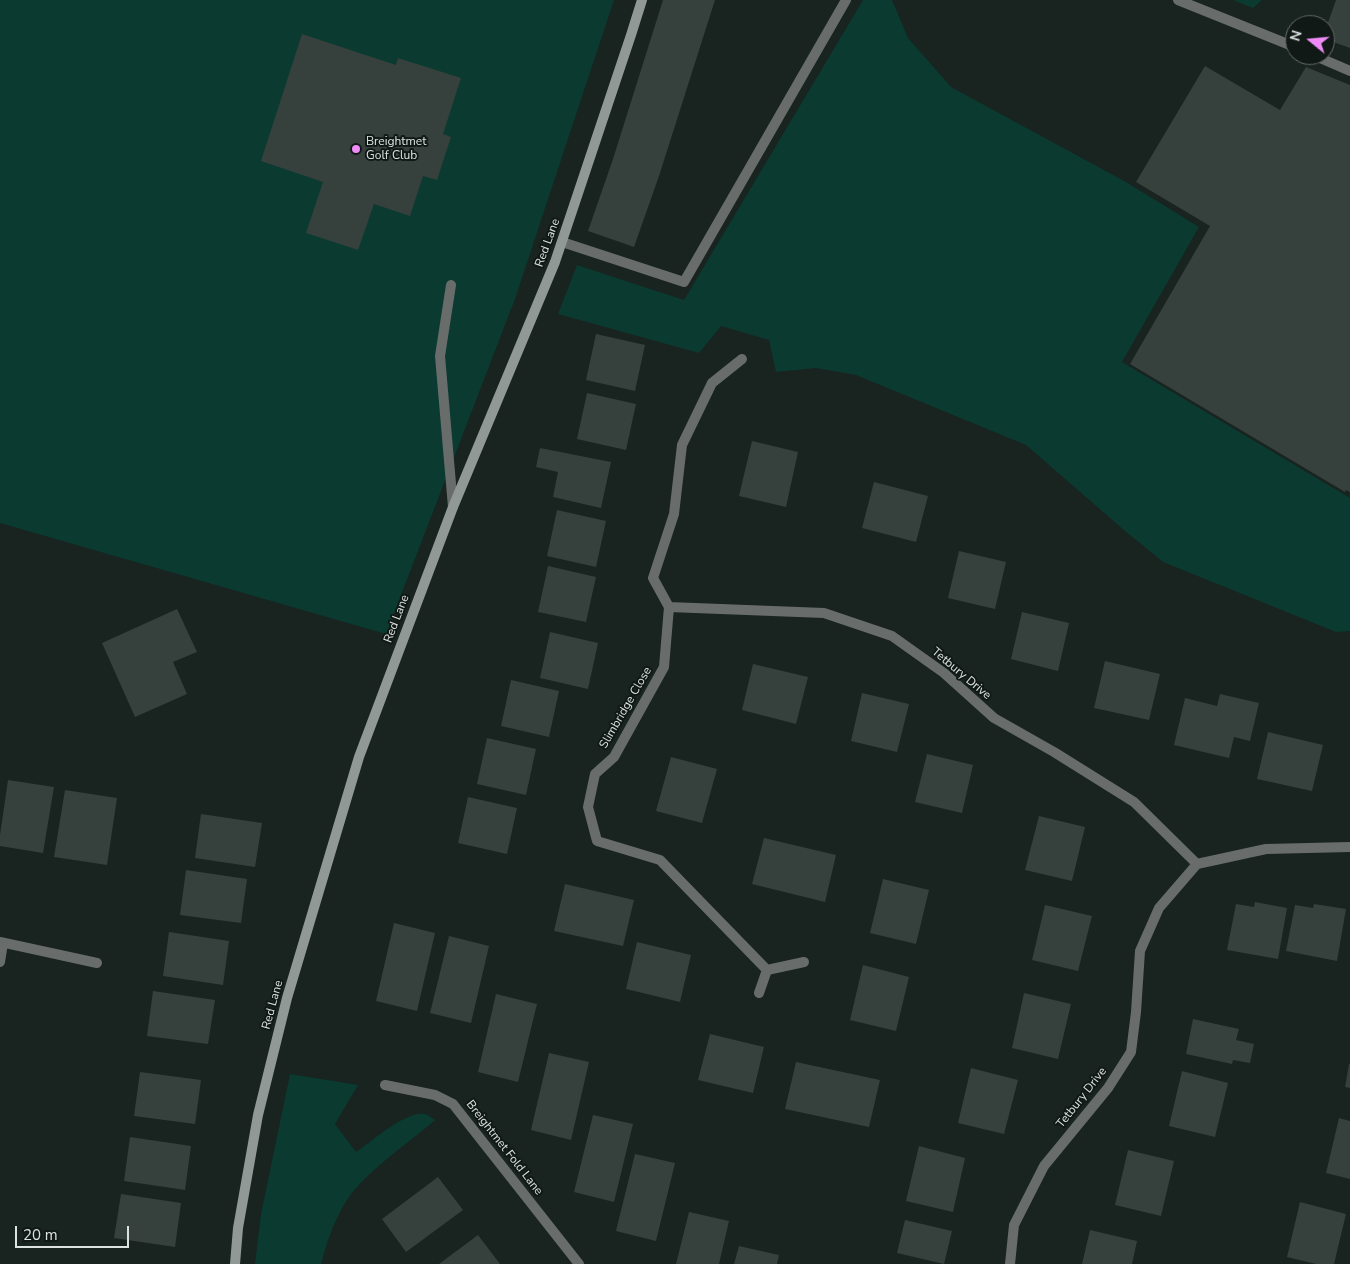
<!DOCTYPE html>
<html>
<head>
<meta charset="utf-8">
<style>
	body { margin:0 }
	#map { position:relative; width:1350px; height:1264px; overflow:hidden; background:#192320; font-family:"Nunito Sans",sans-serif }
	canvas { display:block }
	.north { position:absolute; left:1285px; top:15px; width:50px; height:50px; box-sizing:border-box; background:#101916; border:1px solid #626967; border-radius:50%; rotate:287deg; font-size:14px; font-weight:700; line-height:20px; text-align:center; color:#dce2e0 }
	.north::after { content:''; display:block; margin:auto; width:18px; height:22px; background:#ef8bf6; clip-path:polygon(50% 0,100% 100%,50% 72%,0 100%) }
	.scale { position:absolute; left:15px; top:1226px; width:114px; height:22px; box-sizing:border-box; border:2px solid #dce2e0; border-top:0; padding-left:6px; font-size:15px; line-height:18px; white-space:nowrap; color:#dce2e0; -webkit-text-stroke:4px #101916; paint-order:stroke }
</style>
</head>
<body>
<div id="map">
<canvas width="1350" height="1264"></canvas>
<div class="north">N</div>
<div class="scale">20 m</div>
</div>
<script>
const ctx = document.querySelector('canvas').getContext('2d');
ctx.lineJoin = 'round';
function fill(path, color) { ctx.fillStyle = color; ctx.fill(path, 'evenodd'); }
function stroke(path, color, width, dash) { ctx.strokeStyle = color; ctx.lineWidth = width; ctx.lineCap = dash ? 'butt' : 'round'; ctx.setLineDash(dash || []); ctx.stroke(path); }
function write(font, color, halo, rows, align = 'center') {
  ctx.font = font + ' "Nunito Sans",sans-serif'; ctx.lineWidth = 4; ctx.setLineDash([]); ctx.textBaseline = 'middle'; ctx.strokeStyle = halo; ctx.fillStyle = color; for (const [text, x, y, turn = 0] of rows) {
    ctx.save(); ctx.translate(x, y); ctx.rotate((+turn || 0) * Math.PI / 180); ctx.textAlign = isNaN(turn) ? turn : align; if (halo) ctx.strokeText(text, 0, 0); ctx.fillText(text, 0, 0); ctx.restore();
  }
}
fill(new Path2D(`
	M 0,0 L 614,0 L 515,299 L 386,634 L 0,523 Z
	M 863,0 L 892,0 L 908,38 L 951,87 L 1126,182 L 1199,227 L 1122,362 L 1350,498 L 1350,631 L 1336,632 L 1163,562 L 1125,531 L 1026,445 L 856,375 L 816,368 L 776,372 L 769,340 L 721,326 L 699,353 L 558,314 L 577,265 L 684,300 Z
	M 1233,0 L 1262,0 L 1253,8 Z
	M 290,1074 L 358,1085 L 335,1124 L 356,1152 C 371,1142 406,1110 425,1114 C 428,1115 432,1118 435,1120 C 409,1143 365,1172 347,1200 C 334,1220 327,1242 321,1264 L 255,1264 L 261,1214 Z`), '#0a3a30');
fill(new Path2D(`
	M 663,0 L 715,0 L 659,176 L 634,247 L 588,231 L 613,159 Z
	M 1336,0 L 1350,0 L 1350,48 L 1325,39 L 1325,31 Z
	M 302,34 L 396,65 L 398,58 L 461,78 L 443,134 L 451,137 L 437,180 L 423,176 L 410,216 L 374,204 L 358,250 L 306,233 L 323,182 L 261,161 Z
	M 1205,66 L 1280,110 L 1306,67 L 1350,85 L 1350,492 L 1346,490 L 1345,492 L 1130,364 L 1210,226 L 1136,182 Z
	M 596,334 L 645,345 L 635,391 L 586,380 Z
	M 587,393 L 636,404 L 626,450 L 577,439 Z
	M 752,441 L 798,452 L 786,507 L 739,496 Z
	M 540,448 L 611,462 L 601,508 L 553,497 L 558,472 L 536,467 Z
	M 874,482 L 928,496 L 916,542 L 862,528 Z
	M 557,510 L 606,521 L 596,567 L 547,556 Z
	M 959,551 L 1006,562 L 995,609 L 948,598 Z
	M 548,566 L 596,577 L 586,622 L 538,612 Z
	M 177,609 L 197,652 L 173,662 L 187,694 L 135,717 L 102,643 Z
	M 1022,612 L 1069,623 L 1058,671 L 1011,659 Z
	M 550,632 L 598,643 L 588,689 L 540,678 Z
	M 1105,661 L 1160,674 L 1149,720 L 1094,708 Z
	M 753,664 L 808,677 L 796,724 L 742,710 Z
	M 511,680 L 559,691 L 549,737 L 501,726 Z
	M 862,693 L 909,704 L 897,752 L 851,741 Z
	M 1220,694 L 1259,703 L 1250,741 L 1234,737 L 1229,758 L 1174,745 L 1185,698 L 1217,706 Z
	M 1268,732 L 1323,745 L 1312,791 L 1257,779 Z
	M 487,738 L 536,749 L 526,795 L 477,784 Z
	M 927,754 L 973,765 L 962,813 L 915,802 Z
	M 671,757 L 717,769 L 702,823 L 656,811 Z
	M 8,780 L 54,787 L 43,853 L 0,846 L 0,835 Z
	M 65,790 L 117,798 L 107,865 L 54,857 Z
	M 468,797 L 517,808 L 507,854 L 458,843 Z
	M 201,814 L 262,823 L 255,867 L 195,858 Z
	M 1039,816 L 1085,827 L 1072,881 L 1025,870 Z
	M 764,838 L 836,855 L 825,902 L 752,884 Z
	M 186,870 L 247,879 L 241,923 L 180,915 Z
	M 883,879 L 929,890 L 916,944 L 870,933 Z
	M 565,884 L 634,900 L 623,946 L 554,931 Z
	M 1255,902 L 1287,908 L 1278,959 L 1227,950 L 1236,904 L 1254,907 Z
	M 1314,904 L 1346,909 L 1337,961 L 1286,951 L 1295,905 L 1313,908 Z
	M 1045,905 L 1092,916 L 1078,971 L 1032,960 Z
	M 394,923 L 435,933 L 417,1011 L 376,1001 Z
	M 169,932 L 229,941 L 223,985 L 163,976 Z
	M 449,936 L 489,946 L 471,1023 L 430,1013 Z
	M 637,942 L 691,955 L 680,1002 L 626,989 Z
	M 863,965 L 909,977 L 896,1031 L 850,1020 Z
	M 153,991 L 215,1000 L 208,1044 L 147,1036 Z
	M 1024,993 L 1071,1004 L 1058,1059 L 1012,1048 Z
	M 496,994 L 537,1004 L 518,1082 L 478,1072 Z
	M 1193,1019 L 1239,1029 L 1236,1040 L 1254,1044 L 1250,1063 L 1233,1060 L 1232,1064 L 1186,1054 Z
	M 710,1034 L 764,1047 L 753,1093 L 698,1080 Z
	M 549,1053 L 589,1062 L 571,1140 L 531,1130 Z
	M 796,1062 L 880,1080 L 869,1127 L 785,1109 Z
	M 1349,1064 L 1350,1064 L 1350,1088 L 1345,1087 Z
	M 971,1068 L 1018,1080 L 1004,1134 L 958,1123 Z
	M 1182,1071 L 1228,1083 L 1215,1137 L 1169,1126 Z
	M 140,1072 L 201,1080 L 195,1124 L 134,1116 Z
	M 593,1115 L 633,1124 L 614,1202 L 574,1192 Z
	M 1339,1118 L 1350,1121 L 1350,1179 L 1326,1173 Z
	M 130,1137 L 191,1146 L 185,1190 L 124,1181 Z
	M 919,1146 L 965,1158 L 953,1212 L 906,1201 Z
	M 1128,1150 L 1174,1161 L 1161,1216 L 1115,1205 Z
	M 635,1154 L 675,1163 L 656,1241 L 616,1231 Z
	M 438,1177 L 463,1210 L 406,1252 L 382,1219 Z
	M 121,1194 L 181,1203 L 175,1247 L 114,1238 Z
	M 1300,1202 L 1346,1214 L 1334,1264 L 1316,1264 L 1287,1257 Z
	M 689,1212 L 729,1221 L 719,1264 L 676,1264 Z
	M 905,1220 L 952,1231 L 944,1264 L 897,1253 Z
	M 1090,1230 L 1137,1241 L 1132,1264 L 1082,1264 Z
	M 478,1235 L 500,1264 L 439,1264 Z
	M 739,1246 L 779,1255 L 777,1264 L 734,1264 Z`), '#36403d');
stroke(new Path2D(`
	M 1178,0 L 1295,47
	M 1313,55 L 1350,71
	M 562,242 L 684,282 L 846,0
	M 451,285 L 440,356 L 453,507`), '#686d6b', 10);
stroke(new Path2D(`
	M 742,359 L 712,383 L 682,445 L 674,514 L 653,578 L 669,607 L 664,667 L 614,757 L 595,774 L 588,807 L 597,841 L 660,860 L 767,970
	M 669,607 L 824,613 L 892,636 L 944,673 L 994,718 L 1054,752 L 1134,802 L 1197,864 L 1266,849 L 1350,847
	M 0,942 L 97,963
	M 0,962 L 3,943
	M 759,993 L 767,970 L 804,962
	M 385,1085 L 435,1095 L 453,1104 L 579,1264
	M 1010,1264 L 1014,1225 L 1044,1166 L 1108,1088 L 1131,1052 L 1136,1012 L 1140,951 L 1159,908 L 1197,864`), '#686d6b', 10);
stroke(new Path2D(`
	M 235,1264 L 238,1228 L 258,1115 L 287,998 L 359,757 L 453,507 L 555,262 L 631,35 L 642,0`), '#919996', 10);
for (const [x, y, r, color] of [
	[356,149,5,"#ef8bf6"]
]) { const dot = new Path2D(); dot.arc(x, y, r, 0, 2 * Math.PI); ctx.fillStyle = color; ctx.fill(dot); stroke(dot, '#101916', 2); }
write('12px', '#dce2e0', '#101916', [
	["Breightmet",366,142],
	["Golf Club",366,156]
], 'left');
write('12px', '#dce2e0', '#101916', [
	["Red Lane",548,243,-70],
	["Red Lane",397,619,-69],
	["Tetbury Drive",961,674,40],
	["Slimbridge Close",626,708,-60],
	["Red Lane",273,1005,-75],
	["Tetbury Drive",1082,1098,-52],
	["Breightmet Fold Lane",504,1148,52]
]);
</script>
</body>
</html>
